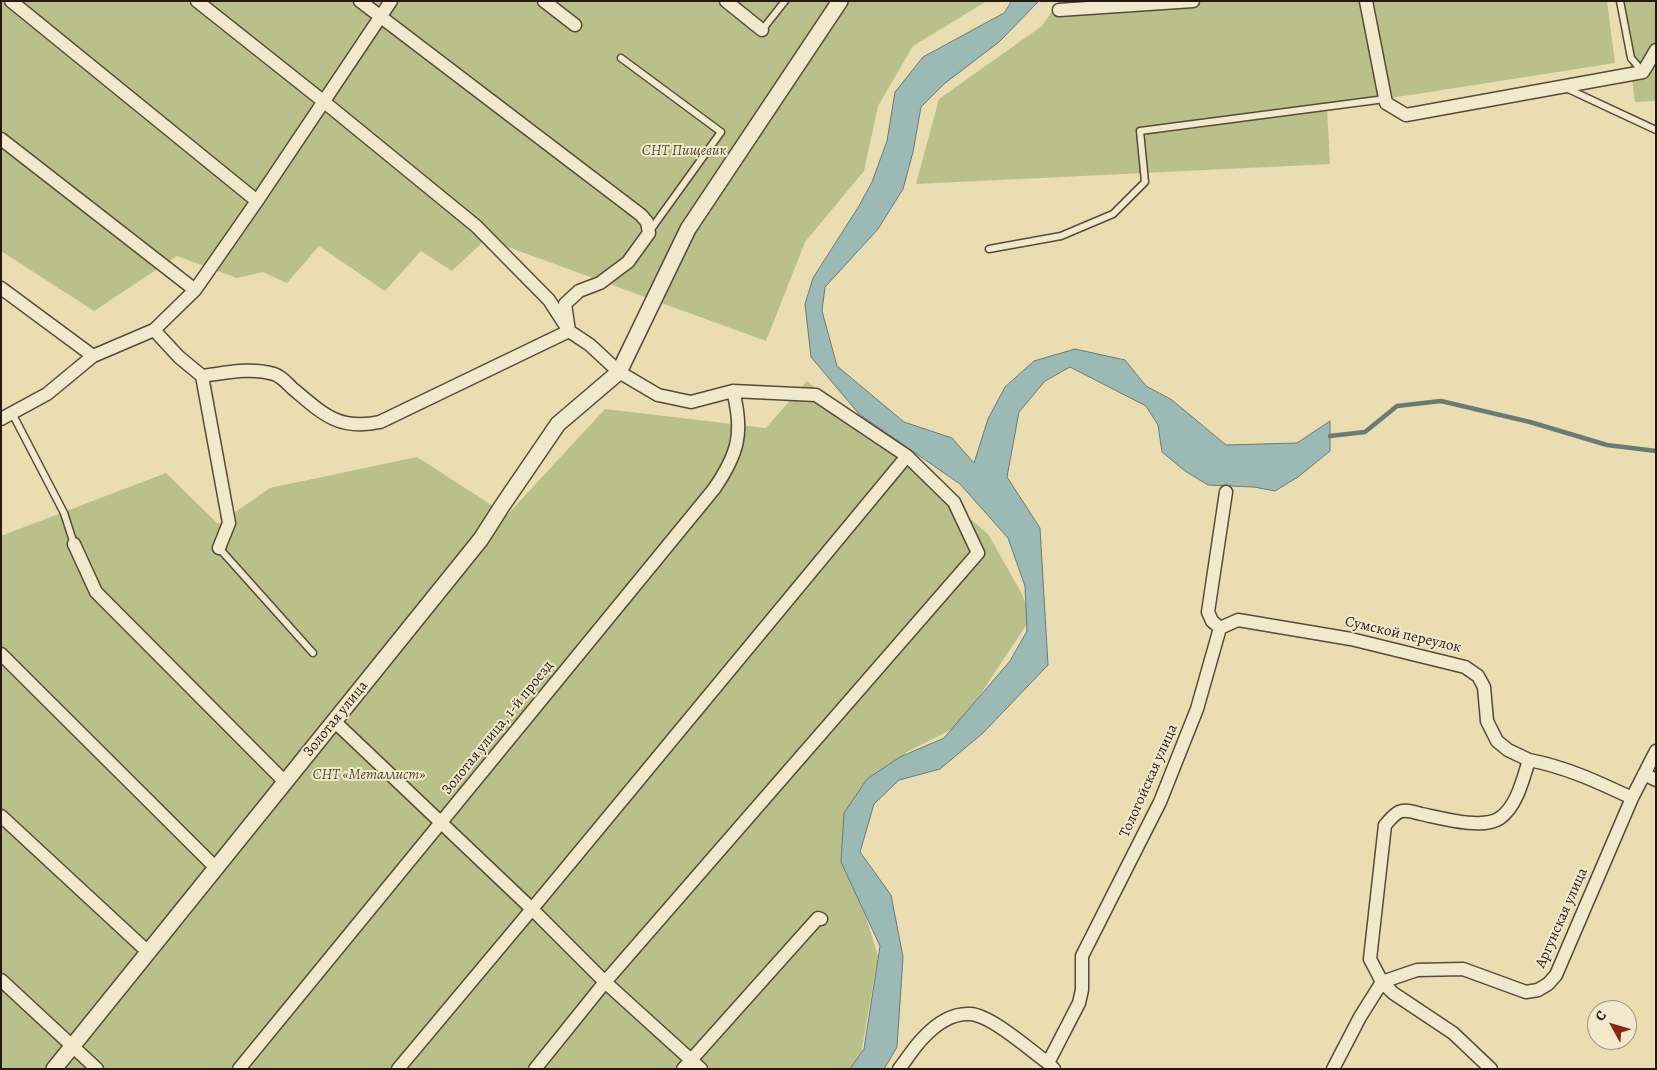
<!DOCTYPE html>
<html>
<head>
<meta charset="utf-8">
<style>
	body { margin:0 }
	#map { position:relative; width:1657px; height:1070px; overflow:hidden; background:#e9ddb1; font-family:Alegreya,serif }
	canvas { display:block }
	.frame { position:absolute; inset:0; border:2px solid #261914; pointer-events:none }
	.north { position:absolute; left:1587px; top:1000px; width:50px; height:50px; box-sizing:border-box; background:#f1e9cc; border:1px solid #a09682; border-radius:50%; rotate:309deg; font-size:14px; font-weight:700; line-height:20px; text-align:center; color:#261914 }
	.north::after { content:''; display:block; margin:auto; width:18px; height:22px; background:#8f2418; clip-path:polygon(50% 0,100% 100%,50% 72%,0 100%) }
</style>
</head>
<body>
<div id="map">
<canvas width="1657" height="1070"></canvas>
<div class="frame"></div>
<div class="north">С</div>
</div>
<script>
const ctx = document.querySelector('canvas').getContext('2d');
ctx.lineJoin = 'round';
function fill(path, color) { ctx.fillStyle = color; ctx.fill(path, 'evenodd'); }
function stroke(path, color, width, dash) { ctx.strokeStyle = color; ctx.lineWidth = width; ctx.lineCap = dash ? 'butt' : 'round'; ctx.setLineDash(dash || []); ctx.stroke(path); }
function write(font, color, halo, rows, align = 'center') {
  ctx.font = font + ' Alegreya,serif'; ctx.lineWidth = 4; ctx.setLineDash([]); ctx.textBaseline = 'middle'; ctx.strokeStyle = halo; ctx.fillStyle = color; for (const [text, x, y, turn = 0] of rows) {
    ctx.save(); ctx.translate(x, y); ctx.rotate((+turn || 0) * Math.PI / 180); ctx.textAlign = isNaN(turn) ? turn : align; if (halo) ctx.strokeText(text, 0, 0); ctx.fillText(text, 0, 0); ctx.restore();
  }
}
fill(new Path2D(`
	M 1,1 L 987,1 L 913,46 L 878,106 L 864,171 L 805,242 L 766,341 L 486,239 L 452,271 L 421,251 L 385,291 L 319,246 L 287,283 L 263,272 L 237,278 L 177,256 L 94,311 L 1,251 Z
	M 1059,1 L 1607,1 L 1615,63 L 1327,108 L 1330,164 L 916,184 L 939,99 L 1042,26 Z
	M 1622,1 L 1656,1 L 1656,101 L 1635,102 Z
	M 807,381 L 988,534 L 1022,594 L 1031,618 L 960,725 L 907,752 L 858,798 L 856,885 L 878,956 L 861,1054 L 854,1069 L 1,1069 L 1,536 L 166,473 L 218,524 L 270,488 L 417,457 L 507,515 L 605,409 L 766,428 Z`), '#b9c08a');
const water = new Path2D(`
	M 1012,1 L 1039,1 L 999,42 L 944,84 L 921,107 L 913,152 L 903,189 L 878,229 L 825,287 L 822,311 L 837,366 L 904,422 L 952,438 L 974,463 L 988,419 L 1005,387 L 1034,361 L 1075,349 L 1125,360 L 1146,386 L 1172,400 L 1226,445 L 1297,443 L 1330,421 L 1330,451 L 1298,477 L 1275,491 L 1254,487 L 1208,485 L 1185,471 L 1162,452 L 1158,425 L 1146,406 L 1070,367 L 1045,381 L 1019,412 L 1007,477 L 1040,528 L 1048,665 L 983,733 L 940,769 L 899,780 L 874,804 L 860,852 L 891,895 L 903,957 L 897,1047 L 884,1069 L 850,1069 L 864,1049 L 880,946 L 841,862 L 844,813 L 867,779 L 900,757 L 944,738 L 1010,661 L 1027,631 L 1025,586 L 1008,538 L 960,484 L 859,414 L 811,357 L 805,304 L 813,278 L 859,206 L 872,182 L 887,141 L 895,92 L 923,57 L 1004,13 Z`);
fill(water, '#9bbab6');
stroke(water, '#6c7a75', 1);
stroke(new Path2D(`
	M 1330,436 L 1365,432 L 1397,406 L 1441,401 L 1530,422 L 1607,445 L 1656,451`), '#6c7a75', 4.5);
const service = new Path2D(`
	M 1620,1 L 1631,58 L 1643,72
	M 762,30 L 785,1
	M 621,58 L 721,132 L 649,232
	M 1566,88 L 1656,130
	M 989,249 L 1061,236 L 1113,214 L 1145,182 L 1140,131 L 1385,99
	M 12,413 L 64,513 L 74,544
	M 219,548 L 313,653`);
const minor = new Path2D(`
	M 11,1 L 257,201
	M 197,1 L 323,101 L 476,226 L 549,300 L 569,331 L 565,304 L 579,291 L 600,283 L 628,262 L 649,233 L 647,222 L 641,215 L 360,1
	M 544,1 L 575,25
	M 726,1 L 762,30
	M 1366,1 L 1386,103 L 1406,115 L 1643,72 L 1656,50
	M 1059,10 L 1193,1
	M 1,139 L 195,290
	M 1,288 L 93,356
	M 154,330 L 179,357 L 202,376 L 229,523 L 219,548
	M 202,376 C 226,373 251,367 274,374 C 281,376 287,383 292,388 C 322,413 338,431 380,422 L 569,331 L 590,345 L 619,372 L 658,395 L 691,402 L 733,391 L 816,395 L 907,456 L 954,502 L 978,553 L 605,982 L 535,1069
	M 1,419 L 47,394 L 93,356 L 154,330 L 195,290 L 257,201 L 391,1
	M 74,544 L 96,592 L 285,782
	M 1220,628 L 1238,620 L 1351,639 L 1465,667 L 1478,676 L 1484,687 L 1487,721 L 1497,741 L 1508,750 L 1529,760 C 1523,779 1517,806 1500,818 C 1483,830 1441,818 1421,814 C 1414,812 1405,809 1399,812 C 1393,815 1389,821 1385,825 L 1370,959 L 1382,982 L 1393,993 L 1453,1033 L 1491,1069
	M 1,654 L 216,868
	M 334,721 L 532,909 L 605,982 L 701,1069
	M 1529,760 C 1566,767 1598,782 1632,798
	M 1644,774 L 1656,780
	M 1,816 L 148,952
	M 1,980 L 97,1069
	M 239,1069 L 714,489 C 738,454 744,433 733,391
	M 398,1069 L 532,909 L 907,456
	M 683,1069 L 818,918 L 821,919
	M 899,1069 C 907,1059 914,1047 923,1038 C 935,1025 952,1013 970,1014 C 991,1015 1030,1050 1048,1063
	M 1054,1069 L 1048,1063 L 1079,1003 L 1082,990 L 1082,956 L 1160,802 L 1197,709 L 1220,628 L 1212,621 L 1208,612 L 1226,492
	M 1333,1069 L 1360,1017 L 1382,982 L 1417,970 L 1463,969 L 1526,992 L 1538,990 L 1548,984 L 1556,975 L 1632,798 L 1656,751`);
const tertiary = new Path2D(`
	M 54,1069 L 481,539 L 502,506 L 558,424 L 619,372 L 688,229 L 840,1`);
stroke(service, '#574a3b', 9);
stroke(minor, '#574a3b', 15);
stroke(tertiary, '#574a3b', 18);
stroke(service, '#f1e9cc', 6);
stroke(minor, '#f1e9cc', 12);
stroke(tertiary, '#f1e9cc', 15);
write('italic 15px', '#524b37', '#f1e9cc', [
	["СНТ Пищевик",684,151],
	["СНТ «Металлист»",369,775]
]);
write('15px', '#261914', '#f1e9cc', [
	["Сумской переулок",1403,635,13],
	["Золотая улица",336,719,-51],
	["Золотая улица, 1-й проезд",498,728,-51],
	["Тологойская улица",1149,781,-66],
	["Аргунская улица",1562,918,-66]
]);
</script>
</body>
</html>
